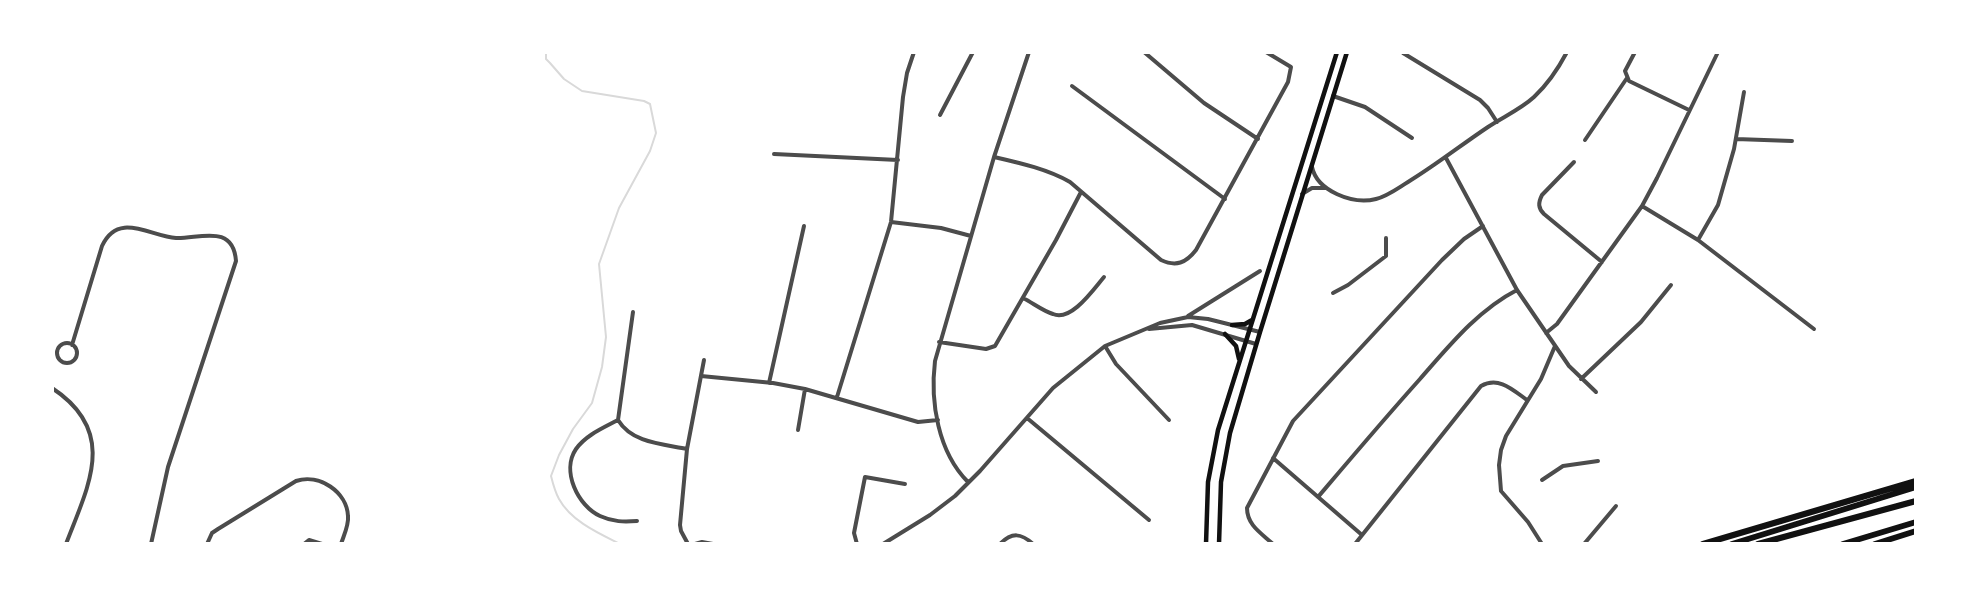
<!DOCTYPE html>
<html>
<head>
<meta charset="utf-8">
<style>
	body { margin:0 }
	#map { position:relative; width:1968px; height:596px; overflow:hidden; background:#fff; font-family:"Noto Sans",sans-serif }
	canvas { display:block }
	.frame { position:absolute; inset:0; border:54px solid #fff; pointer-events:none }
</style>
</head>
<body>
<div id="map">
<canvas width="1968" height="596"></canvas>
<div class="frame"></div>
</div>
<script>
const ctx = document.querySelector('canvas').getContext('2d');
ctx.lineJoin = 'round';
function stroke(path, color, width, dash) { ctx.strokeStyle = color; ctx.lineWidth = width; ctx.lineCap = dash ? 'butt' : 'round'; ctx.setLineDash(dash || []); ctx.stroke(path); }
stroke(new Path2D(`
	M 546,52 L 546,59 L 550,63 L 564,79 L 582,91 L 644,101 L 650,104 L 656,133 L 650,151 L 619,208 L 599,264 L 606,337 L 602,367 L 592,403 L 573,429 L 559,455 L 551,476 C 553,484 555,492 559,499 C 571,521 598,533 620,544`), '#d9d9d9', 2);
stroke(new Path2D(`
	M 1144,52 L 1204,103 L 1258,139
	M 1635,52 L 1625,71 L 1629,81 L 1689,110
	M 1403,53 L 1480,100 L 1488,108 L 1497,122
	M 1072,86 L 1225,199
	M 1333,96 L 1365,107 L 1412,138
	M 940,115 L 973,52
	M 1736,139 L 1792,141
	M 1585,140 L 1627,78
	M 774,154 L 898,160
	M 994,157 C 1020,163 1047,169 1070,182 L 1161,260 C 1176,267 1186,263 1196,250 L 1288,82 L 1291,67 L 1266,52
	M 1446,158 L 1517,290 L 1569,366 L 1596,392
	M 1574,162 L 1542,195 C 1538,203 1538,208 1544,214 L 1602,262
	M 1312,167 C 1317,191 1353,205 1376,199 C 1388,196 1398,188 1408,182 C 1436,165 1461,145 1488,127 C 1503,117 1521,109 1534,97 C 1548,84 1558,69 1567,52
	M 1302,194 L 1312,188 L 1325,188
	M 1642,206 L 1698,240 L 1814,329
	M 891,222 L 941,228 L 971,236
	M 1698,240 L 1718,205 L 1734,149 L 1744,92
	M 1333,293 L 1348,285 L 1386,256 L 1386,238
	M 1023,298 C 1033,303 1043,311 1053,314 C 1071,322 1093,290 1104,277
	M 633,312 L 618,420 C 632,443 662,444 687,449
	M 1188,316 L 1260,271
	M 1149,329 L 1192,325 L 1256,344
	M 1546,333 L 1557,324 L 1642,206 L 1657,178 L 1718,52
	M 939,342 L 986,349 L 995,346 L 1056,240 L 1081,192
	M57 353a10 10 0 1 1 20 0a10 10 0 1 1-20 0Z
	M 72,345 L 102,246 C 118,211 150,236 176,238 C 199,239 233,223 236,261 L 168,467 L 151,544
	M 1105,346 L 1116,364 L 1169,420
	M 701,376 L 773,383 L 805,389 L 918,422 L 938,420
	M 1581,379 L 1641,322 L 1671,285
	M 769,383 L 804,226
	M 52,388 C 119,432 88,486 66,544
	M 837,397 L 891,222 L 903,97 L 907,73 L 914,52
	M 1027,418 L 1149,520
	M 618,420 C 603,428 586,435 576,449 C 561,471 578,506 600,516 C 613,522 624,522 637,521
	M 798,430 L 805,389
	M 1273,458 L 1362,535
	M 1542,480 L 1563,466 L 1598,461
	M 968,482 C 938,452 930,402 935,361 L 994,157 L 1029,52
	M 1318,497 C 1352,457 1385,418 1420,379 C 1449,346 1478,310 1517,290
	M 207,544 L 212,533 L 218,529 L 296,481 C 319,473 347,492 348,516 C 349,525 344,535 341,544
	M 304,544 L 309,540 L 322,544
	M 688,544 L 681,531 L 680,525 L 687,449 L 704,360
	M 695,544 L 702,542 L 713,544
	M 857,544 L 854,533 L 865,477 L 905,484
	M 883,544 L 930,515 L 955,496 L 980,471 L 1053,388 L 1105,346 L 1160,323 L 1188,317 L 1208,319 L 1260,332
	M 1000,544 C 1012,532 1021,533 1033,544
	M 1273,544 C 1261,533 1247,525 1247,508 L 1293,421 L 1442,260 L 1464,239 L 1483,226
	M 1355,544 L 1481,386 C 1499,376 1513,390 1527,400
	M 1542,544 L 1528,522 L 1501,491 L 1499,465 L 1501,450 L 1506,436 L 1541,379 L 1555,346
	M 1584,544 L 1616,506`), '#4c4c4c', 4);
stroke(new Path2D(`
	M 1232,325 L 1245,324 L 1252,320
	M 1225,334 L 1236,346 L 1239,359
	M 1206,544 L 1208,482 L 1218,430 L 1337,52
	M 1219,544 L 1221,482 L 1230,433 L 1260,332 L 1347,52`), '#111', 4.5);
stroke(new Path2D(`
	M 1703,544 L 1916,481
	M 1732,544 L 1916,487
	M 1758,544 L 1916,501
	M 1843,544 L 1916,522
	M 1875,544 L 1916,531`), '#111', 6);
</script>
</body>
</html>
